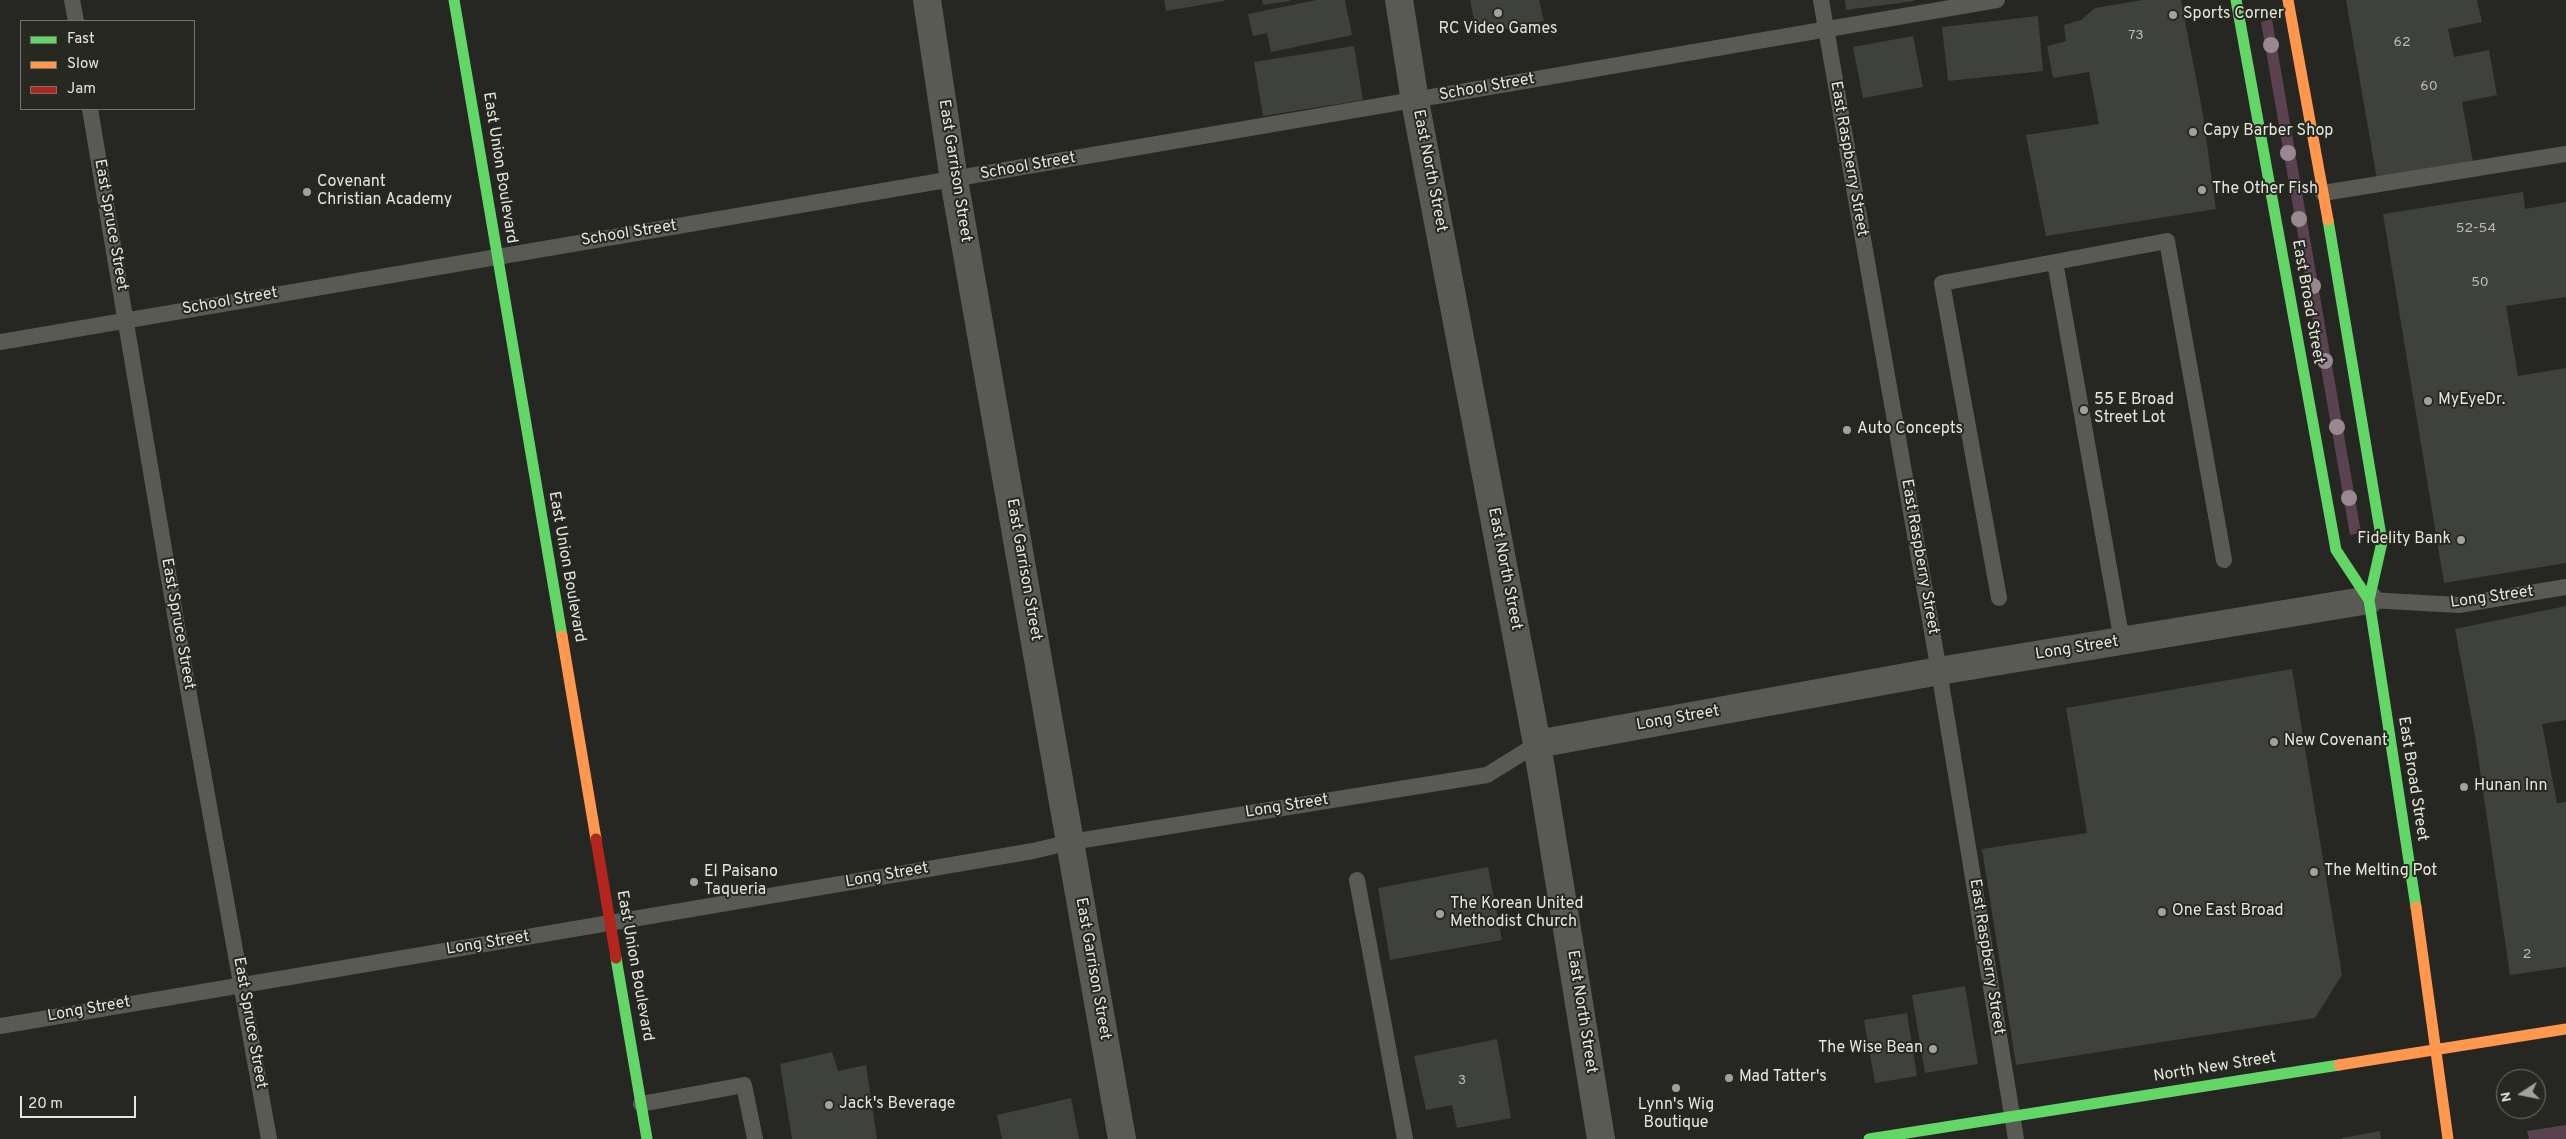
<!DOCTYPE html>
<html>
<head>
<meta charset="utf-8">
<style>
	body { margin:0 }
	#map { position:relative; width:2566px; height:1139px; overflow:hidden; background:#262722; font-family:Overpass,sans-serif }
	canvas { display:block }
	.legend { position:absolute; left:20px; top:20px; width:175px; height:90px; box-sizing:border-box; background:#272920; border:1px solid #73746c; margin:0; padding:6px 9px; list-style:none; font-size:15px; color:#e4e5df }
	.legend li { display:flex; align-items:center; gap:10px; height:25px }
	.legend b { width:25px; border:1px solid #73746c }
	.north { position:absolute; left:2496px; top:1069px; width:50px; height:50px; box-sizing:border-box; background:#272920; border:1px solid #73746c; border-radius:50%; rotate:259deg; font-size:14px; font-weight:700; line-height:20px; text-align:center; color:#e4e5df }
	.north::after { content:''; display:block; margin:auto; width:18px; height:22px; background:#a2a29d; clip-path:polygon(50% 0,100% 100%,50% 72%,0 100%) }
	.scale { position:absolute; left:20px; top:1096px; width:116px; height:22px; box-sizing:border-box; border:2px solid #e4e5df; border-top:0; padding-left:6px; font-size:15px; line-height:18px; white-space:nowrap; color:#e4e5df; -webkit-text-stroke:4px #272920; paint-order:stroke }
</style>
</head>
<body>
<div id="map">
<canvas width="2566" height="1139"></canvas>
<ul class="legend">
<li><b style="height:6px;background:#63d668"></b>Fast</li>
<li><b style="height:6px;background:#ff974d"></b>Slow</li>
<li><b style="height:6px;background:#b3261e"></b>Jam</li>
</ul>
<div class="north">N</div>
<div class="scale">20 m</div>
</div>
<script>
const ctx = document.querySelector('canvas').getContext('2d');
ctx.lineJoin = 'round';
function fill(path, color) { ctx.fillStyle = color; ctx.fill(path, 'evenodd'); }
function stroke(path, color, width, dash) { ctx.strokeStyle = color; ctx.lineWidth = width; ctx.lineCap = dash ? 'butt' : 'round'; ctx.setLineDash(dash || []); ctx.stroke(path); }
function write(font, color, halo, rows, align = 'center') {
  ctx.font = font + ' Overpass,sans-serif'; ctx.lineWidth = 4; ctx.setLineDash([]); ctx.textBaseline = 'middle'; ctx.strokeStyle = halo; ctx.fillStyle = color; for (const [text, x, y, turn = 0] of rows) {
    ctx.save(); ctx.translate(x, y); ctx.rotate((+turn || 0) * Math.PI / 180); ctx.textAlign = isNaN(turn) ? turn : align; if (halo) ctx.strokeText(text, 0, 0); ctx.fillText(text, 0, 0); ctx.restore();
  }
}
fill(new Path2D(`
	M 2272,19 L 2361,533 L 2350,535 L 2261,22 Z
	M 2566,1125 L 2566,1139 L 2529,1139 L 2527,1131 Z`), '#5a4251');
fill(new Path2D(`
	M 1164,0 L 1224,0 L 1224,1 L 1166,11 Z
	M 1262,0 L 1290,0 L 1290,1 L 1263,5 Z
	M 1317,0 L 1345,0 L 1352,35 L 1271,52 L 1267,33 L 1253,36 L 1248,14 Z
	M 1470,0 L 1539,0 L 1544,21 L 1477,35 Z
	M 1845,0 L 1914,0 L 1914,1 L 1846,10 Z
	M 2143,0 L 2181,0 L 2202,109 L 2216,209 L 2046,236 L 2026,135 L 2099,124 L 2089,72 L 2053,78 L 2047,46 L 2066,41 L 2064,25 L 2081,20 L 2095,8 Z
	M 2346,0 L 2477,0 L 2482,22 L 2448,29 L 2454,57 L 2489,50 L 2497,95 L 2462,102 L 2473,162 L 2377,180 Z
	M 2038,16 L 2043,71 L 1948,81 L 1942,27 Z
	M 1913,36 L 1923,87 L 1863,98 L 1853,47 Z
	M 1354,46 L 1363,100 L 1263,116 L 1254,62 Z
	M 2523,192 L 2525,209 L 2566,202 L 2566,297 L 2506,306 L 2518,376 L 2566,368 L 2566,563 L 2444,583 L 2383,214 Z
	M 2566,606 L 2566,720 L 2542,724 L 2557,803 L 2566,802 L 2566,967 L 2510,975 L 2475,736 L 2455,629 Z
	M 2292,669 L 2342,975 L 2315,1018 L 2016,1065 L 1982,849 L 2087,833 L 2066,708 Z
	M 1488,867 L 1502,940 L 1390,960 L 1378,888 Z
	M 1965,986 L 1978,1064 L 1925,1073 L 1912,995 Z
	M 1907,1013 L 1917,1076 L 1875,1083 L 1864,1020 Z
	M 1497,1039 L 1511,1118 L 1457,1128 L 1452,1105 L 1426,1110 L 1414,1056 Z
	M 832,1052 L 838,1071 L 866,1065 L 877,1139 L 792,1139 L 780,1064 Z
	M 1071,1098 L 1079,1139 L 1002,1139 L 997,1115 Z
	M 2380,1131 L 2381,1139 L 2342,1139 L 2342,1138 Z`), '#3f413c');
stroke(new Path2D(`
	M 72,0 L 76,21
	M 1821,0 L 1939,671 L 2016,1139
	M 90,109 L 181,650 L 269,1139
	M 2323,193 L 2566,154
	M 0,342 L 1997,0
	M 1999,598 L 1942,283 L 2055,262
	M 2369,600 L 2459,605 L 2566,587
	M 2122,641 L 2055,262 L 2167,241 L 2224,560
	M 1357,880 L 1405,1139
	M 0,1026 C 344,965 689,911 1033,851 L 1071,842 L 1487,775 L 1537,744
	M 641,1104 L 744,1085 L 755,1139`), '#585a53', 16);
stroke(new Path2D(`
	M 927,0 L 954,180 L 1122,1139
	M 1399,0 L 1415,101 L 1537,744 L 1601,1139
	M 1537,744 L 1939,671 L 2369,600`), '#585a53', 28);
stroke(new Path2D(`
	M 454,0 L 562,636
	M 2236,0 L 2336,550 L 2369,600
	M 2328,220 L 2382,542 L 2369,600 L 2416,907
	M 616,958 L 647,1139
	M 1869,1139 L 2339,1065`), '#63d668', 11);
stroke(new Path2D(`
	M 2288,0 L 2328,220
	M 562,636 L 596,839
	M 2416,907 L 2448,1139
	M 2339,1065 L 2566,1029`), '#ff974d', 11);
stroke(new Path2D(`
	M 596,839 L 616,958`), '#b3261e', 11);
ctx.fillStyle = '#988991';
for (const [x, y] of [
	[2271,45],
	[2288,153],
	[2299,219],
	[2313,286],
	[2325,361],
	[2337,427],
	[2349,498]
]) { ctx.beginPath(); ctx.arc(x, y, 8, 0, 2 * Math.PI); ctx.fill(); }
for (const [x, y, r, color] of [
	[1498,13,5,"#a2a29d"],
	[2173,15,5,"#a2a29d"],
	[2193,132,5,"#a2a29d"],
	[2202,190,5,"#a2a29d"],
	[307,192,5,"#a2a29d"],
	[2428,401,5,"#a2a29d"],
	[2084,410,5,"#a2a29d"],
	[1847,430,5,"#a2a29d"],
	[2461,540,5,"#a2a29d"],
	[2274,742,5,"#a2a29d"],
	[2464,787,5,"#a2a29d"],
	[2314,872,5,"#a2a29d"],
	[694,882,5,"#a2a29d"],
	[2162,912,5,"#a2a29d"],
	[1440,914,5,"#a2a29d"],
	[1933,1049,5,"#a2a29d"],
	[1729,1078,5,"#a2a29d"],
	[1676,1088,5,"#a2a29d"],
	[829,1105,5,"#a2a29d"]
]) { const dot = new Path2D(); dot.arc(x, y, r, 0, 2 * Math.PI); ctx.fillStyle = color; ctx.fill(dot); stroke(dot, '#272920', 2); }
write('14px', '#bbbcb6', null, [
	["73",2136,36],
	["62",2402,43],
	["60",2429,87],
	["52-54",2476,229],
	["50",2480,283],
	["2",2527,955],
	["3",1462,1081]
]);
write('16px', '#e4e5df', '#272920', [
	["Sports Corner",2183,15],
	["RC Video Games",1498,30,"center"],
	["Capy Barber Shop",2203,132],
	["Covenant",317,183],
	["Christian Academy",317,201],
	["The Other Fish",2212,190],
	["55 E Broad",2094,401],
	["Street Lot",2094,419],
	["MyEyeDr.",2438,401],
	["Auto Concepts",1857,430],
	["Fidelity Bank",2451,540,"right"],
	["New Covenant",2284,742],
	["Hunan Inn",2474,787],
	["The Melting Pot",2324,872],
	["El Paisano",704,873],
	["Taqueria",704,891],
	["The Korean United",1450,905],
	["Methodist Church",1450,923],
	["One East Broad",2172,912],
	["The Wise Bean",1923,1049,"right"],
	["Mad Tatter's",1739,1078],
	["Jack's Beverage",839,1105],
	["Lynn's Wig",1676,1106,"center"],
	["Boutique",1676,1124,"center"]
], 'left');
write('16px', '#e4e5df', '#272920', [
	["School Street",1487,88,-10],
	["East Raspberry Street",1848,159,80],
	["School Street",1028,167,-10],
	["East Union Boulevard",499,168,81],
	["East Garrison Street",954,171,81],
	["East North Street",1429,171,79],
	["East Spruce Street",110,225,80],
	["School Street",629,234,-9],
	["School Street",230,302,-10],
	["East Broad Street",2307,302,80],
	["East Raspberry Street",1919,557,80],
	["East Union Boulevard",566,567,80],
	["East North Street",1504,569,79],
	["East Garrison Street",1023,570,80],
	["Long Street",2492,598,-8],
	["East Spruce Street",177,624,80],
	["Long Street",2077,649,-9],
	["Long Street",1678,719,-10],
	["East Broad Street",2412,779,81],
	["Long Street",1287,807,-9],
	["Long Street",887,876,-10],
	["Long Street",488,944,-9],
	["East Raspberry Street",1986,957,81],
	["East Union Boulevard",634,966,80],
	["East Garrison Street",1092,969,80],
	["Long Street",89,1010,-10],
	["East North Street",1581,1012,81],
	["East Spruce Street",249,1023,80],
	["North New Street",2215,1068,-9]
]);
</script>
</body>
</html>
